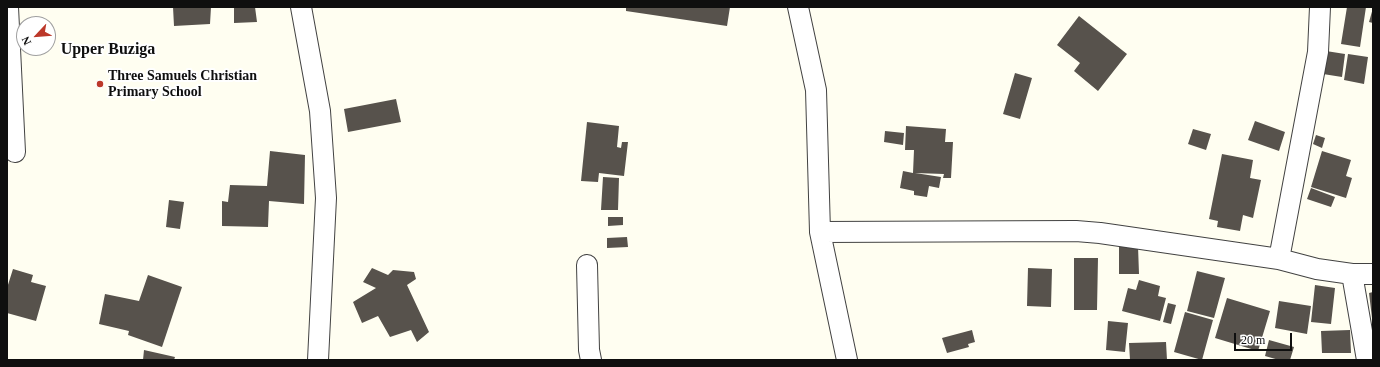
<!DOCTYPE html>
<html>
<head>
<meta charset="utf-8">
<style>
	body { margin:0 }
	#map { position:relative; width:1380px; height:367px; overflow:hidden; background:#fffef1; font-family:"Times New Roman",serif }
	canvas { display:block }
	.frame { position:absolute; inset:0; border:8px solid #0f0f0f; pointer-events:none }
	.north { position:absolute; left:16px; top:16px; width:40px; height:40px; box-sizing:border-box; background:#fff; border:1px solid #9f9f9f; border-radius:50%; rotate:244deg; font-size:11px; font-weight:700; line-height:16px; text-align:center; color:#0f0f0f }
	.north::after { content:''; display:block; margin:auto; width:14px; height:18px; background:#bc382a; clip-path:polygon(50% 0,100% 100%,50% 72%,0 100%) }
	.scale { position:absolute; left:1234px; top:333px; width:58px; height:18px; box-sizing:border-box; border:2px solid #0f0f0f; border-top:0; padding-left:5px; font-size:12px; line-height:14px; white-space:nowrap; color:#0f0f0f; -webkit-text-stroke:3px #fff; paint-order:stroke }
</style>
</head>
<body>
<div id="map">
<canvas width="1380" height="367"></canvas>
<div class="frame"></div>
<div class="north">N</div>
<div class="scale">20 m</div>
</div>
<script>
const ctx = document.querySelector('canvas').getContext('2d');
ctx.lineJoin = 'round';
function fill(path, color) { ctx.fillStyle = color; ctx.fill(path, 'evenodd'); }
function stroke(path, color, width, dash) { ctx.strokeStyle = color; ctx.lineWidth = width; ctx.lineCap = dash ? 'butt' : 'round'; ctx.setLineDash(dash || []); ctx.stroke(path); }
function write(font, color, halo, rows, align = 'center') {
  ctx.font = font + ' "Times New Roman",serif'; ctx.lineWidth = 4; ctx.setLineDash([]); ctx.textBaseline = 'middle'; ctx.strokeStyle = halo; ctx.fillStyle = color; for (const [text, x, y, turn = 0] of rows) {
    ctx.save(); ctx.translate(x, y); ctx.rotate((+turn || 0) * Math.PI / 180); ctx.textAlign = isNaN(turn) ? turn : align; if (halo) ctx.strokeText(text, 0, 0); ctx.fillText(text, 0, 0); ctx.restore();
  }
}
fill(new Path2D(`
	M 173,7 L 211,7 L 210,24 L 174,26 Z
	M 234,7 L 255,7 L 257,22 L 234,23 Z
	M 626,7 L 730,7 L 727,26 L 626,11 Z
	M 1347,7 L 1366,7 L 1360,47 L 1341,44 Z
	M 1373,8 L 1373,23 L 1369,22 Z
	M 1079,16 L 1127,54 L 1098,91 L 1074,71 L 1080,63 L 1057,45 Z
	M 1326,51 L 1345,54 L 1342,77 L 1323,74 Z
	M 1348,54 L 1368,57 L 1364,84 L 1344,80 Z
	M 1015,73 L 1032,78 L 1020,119 L 1003,114 Z
	M 396,99 L 401,122 L 348,132 L 344,109 Z
	M 1255,121 L 1285,132 L 1279,151 L 1248,140 Z
	M 587,122 L 619,126 L 617,147 L 621,148 L 622,142 L 628,142 L 624,176 L 599,173 L 598,182 L 581,181 Z
	M 906,126 L 946,129 L 945,142 L 953,142 L 951,178 L 943,178 L 944,174 L 915,173 L 941,177 L 939,188 L 929,186 L 927,197 L 914,195 L 914,191 L 900,188 L 903,171 L 913,173 L 914,150 L 905,150 Z
	M 1193,129 L 1211,134 L 1206,150 L 1188,144 Z
	M 885,131 L 904,133 L 903,145 L 884,142 Z
	M 1316,135 L 1325,138 L 1322,148 L 1313,144 Z
	M 270,151 L 305,155 L 304,204 L 269,201 L 268,227 L 222,226 L 222,201 L 228,202 L 230,185 L 267,186 Z
	M 1322,151 L 1351,160 L 1346,176 L 1352,178 L 1346,198 L 1311,187 Z
	M 1222,154 L 1253,160 L 1250,178 L 1261,180 L 1253,218 L 1243,215 L 1240,231 L 1217,227 L 1218,221 L 1209,219 Z
	M 603,177 L 619,178 L 618,210 L 601,210 Z
	M 1311,188 L 1335,197 L 1331,207 L 1307,199 Z
	M 169,200 L 184,202 L 180,229 L 166,227 Z
	M 608,217 L 623,217 L 623,225 L 608,226 Z
	M 627,237 L 628,247 L 607,248 L 607,238 Z
	M 1119,246 L 1138,246 L 1139,274 L 1119,274 Z
	M 1074,258 L 1098,258 L 1097,310 L 1074,310 Z
	M 372,268 L 388,275 L 393,270 L 414,272 L 416,279 L 407,285 L 429,332 L 417,342 L 411,330 L 390,337 L 378,316 L 362,323 L 353,302 L 376,288 L 363,282 Z
	M 1028,268 L 1052,269 L 1051,307 L 1027,306 Z
	M 13,269 L 33,275 L 31,282 L 46,286 L 36,321 L 7,313 L 7,288 Z
	M 1197,271 L 1225,278 L 1214,318 L 1187,311 Z
	M 148,275 L 182,287 L 162,347 L 128,335 L 129,331 L 99,324 L 105,294 L 139,301 Z
	M 1139,280 L 1160,286 L 1158,296 L 1166,298 L 1160,321 L 1122,311 L 1128,288 L 1136,290 Z
	M 1315,285 L 1335,288 L 1331,324 L 1311,322 Z
	M 1373,292 L 1373,318 L 1372,318 L 1369,293 Z
	M 1227,298 L 1270,311 L 1258,351 L 1215,338 Z
	M 1279,301 L 1311,306 L 1307,334 L 1275,328 Z
	M 1168,303 L 1176,305 L 1171,324 L 1163,322 Z
	M 1185,312 L 1213,320 L 1202,360 L 1174,352 Z
	M 1108,321 L 1128,323 L 1125,352 L 1106,350 Z
	M 972,330 L 975,342 L 968,344 L 969,347 L 947,353 L 942,338 Z
	M 1350,330 L 1351,353 L 1322,353 L 1321,331 Z
	M 1269,340 L 1294,347 L 1290,360 L 1279,360 L 1265,356 Z
	M 1166,342 L 1167,360 L 1130,360 L 1129,343 Z
	M 144,350 L 175,357 L 174,360 L 143,360 Z`), '#57524c');
const street = new Path2D(`
	M 8,7 L 15,152
	M 301,7 L 320,111 L 326,198 L 318,360
	M 798,7 L 816,90 L 820,232 L 847,360
	M 1320,7 L 1318,52 L 1279,259 L 1317,269 L 1352,274 L 1367,360
	M 820,232 L 1076,231 L 1100,233 L 1279,259
	M 587,265 L 589,350 L 591,360
	M 1352,274 L 1373,274`);
stroke(street, '#424242', 22);
stroke(street, '#fff', 20);
for (const [x, y, r, color] of [
	[100,84,4,"#bc382a"]
]) { const dot = new Path2D(); dot.arc(x, y, r, 0, 2 * Math.PI); ctx.fillStyle = color; ctx.fill(dot); stroke(dot, '#fff', 1.5); }
write('bold 14px', '#0f0f0f', '#fff', [
	["Three Samuels Christian",108,76],
	["Primary School",108,92]
], 'left');
write('bold 16px', '#0f0f0f', '#fff', [
	["Upper Buziga",108,50]
]);
</script>
</body>
</html>
